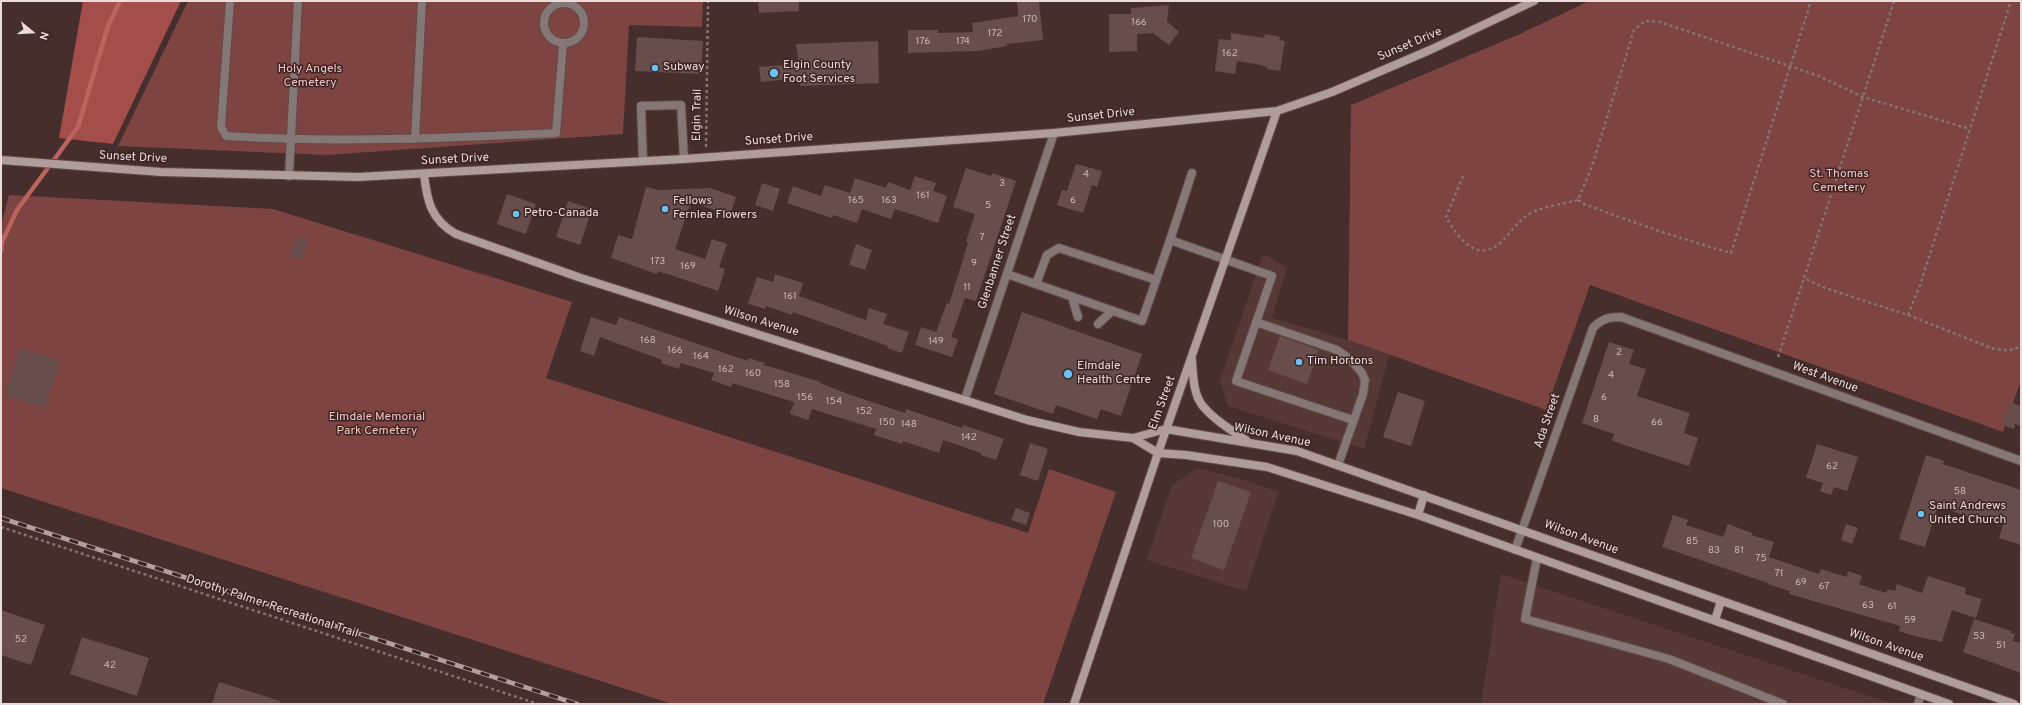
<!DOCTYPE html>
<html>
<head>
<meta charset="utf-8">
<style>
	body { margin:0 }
	#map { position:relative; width:2022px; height:705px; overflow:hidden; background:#462e2c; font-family:Overpass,sans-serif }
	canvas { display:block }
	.frame { position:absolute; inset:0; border:2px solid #ebdbda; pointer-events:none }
	.north { position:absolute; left:12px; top:12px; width:40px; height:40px; -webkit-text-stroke:3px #3b2423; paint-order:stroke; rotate:108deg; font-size:11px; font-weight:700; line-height:16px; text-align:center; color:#ebdbda }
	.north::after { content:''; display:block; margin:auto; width:14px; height:18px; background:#ebdbda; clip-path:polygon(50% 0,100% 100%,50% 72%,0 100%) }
</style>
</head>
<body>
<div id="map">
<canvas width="2022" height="705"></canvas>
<div class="frame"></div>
<div class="north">N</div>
</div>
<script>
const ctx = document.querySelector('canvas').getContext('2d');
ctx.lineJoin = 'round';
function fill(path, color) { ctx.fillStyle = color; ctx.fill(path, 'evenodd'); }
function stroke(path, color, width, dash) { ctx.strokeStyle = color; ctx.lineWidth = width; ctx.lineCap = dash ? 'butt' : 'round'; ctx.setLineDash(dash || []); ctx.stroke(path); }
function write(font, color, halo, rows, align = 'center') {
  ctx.font = font + ' Overpass,sans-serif'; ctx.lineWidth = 3; ctx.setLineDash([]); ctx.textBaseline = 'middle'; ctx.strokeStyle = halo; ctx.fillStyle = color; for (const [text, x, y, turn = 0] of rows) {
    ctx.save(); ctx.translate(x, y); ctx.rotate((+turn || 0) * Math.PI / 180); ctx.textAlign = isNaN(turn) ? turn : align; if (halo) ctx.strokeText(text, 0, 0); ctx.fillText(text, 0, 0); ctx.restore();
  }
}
fill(new Path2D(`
	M 1263,254 L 1287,267 L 1272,318 L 1348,340 L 1389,355 L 1364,449 L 1228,406 L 1220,381 Z
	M 1197,468 L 1245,480 L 1278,492 L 1246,591 L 1147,560 L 1172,485 Z
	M 1501,574 L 1893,704 L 1481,704 Z`), '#563937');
fill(new Path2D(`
	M 188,1 L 703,1 L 702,27 L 629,25 L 623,134 L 327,155 L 118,146 Z
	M 1589,1 L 2021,1 L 2021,380 L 2003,432 L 1590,285 L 1546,410 L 1348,340 L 1351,105 L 1520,34 Z
	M 9,195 L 273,209 L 572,302 L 546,378 L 1028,533 L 1049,469 L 1116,492 L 1043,704 L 672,704 L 1,488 L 1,226 Z`), '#7d4441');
fill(new Path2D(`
	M 83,1 L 181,1 L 113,144 L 59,138 Z`), '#a34e4b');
stroke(new Path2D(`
	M 1,251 L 2,242 L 17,210 L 78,127 L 108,26 L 120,1`), '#bb645f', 4.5);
fill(new Path2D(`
	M 758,1 L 799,1 L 799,11 L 759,13 Z
	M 1017,1 L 1039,1 L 1043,40 L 1006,44 L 1007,46 L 977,51 L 908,53 L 908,30 L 938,30 L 938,33 L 973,32 L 972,23 L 1018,16 Z
	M 1169,5 L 1167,21 L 1179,32 L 1169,45 L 1153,33 L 1137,34 L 1137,51 L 1109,52 L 1109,14 L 1131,14 L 1131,8 Z
	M 1231,33 L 1264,38 L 1265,34 L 1280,37 L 1279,40 L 1285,41 L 1280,71 L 1267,69 L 1267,67 L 1260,65 L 1237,61 L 1235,74 L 1215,71 L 1219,39 L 1231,40 Z
	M 637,37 L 703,41 L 701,74 L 635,71 Z
	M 878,41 L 879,83 L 800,86 L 799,78 L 761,82 L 759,67 L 799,64 L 796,44 Z
	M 1076,164 L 1102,171 L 1097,187 L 1092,185 L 1083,213 L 1057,205 L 1062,190 L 1067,191 Z
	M 966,168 L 991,176 L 992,173 L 1016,181 L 976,301 L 965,298 L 951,337 L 958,339 L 952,357 L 915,345 L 921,327 L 936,332 L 947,303 L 949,304 L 968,243 L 966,242 L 975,214 L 953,207 Z
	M 915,176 L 936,183 L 933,191 L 947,196 L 938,223 L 895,209 L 891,219 L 862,209 L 857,223 L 833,215 L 832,218 L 787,203 L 793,186 L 821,196 L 825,185 L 850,193 L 855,178 L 886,188 L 888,182 L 910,190 Z
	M 762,183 L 780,189 L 773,211 L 755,205 Z
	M 646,187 L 659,190 L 710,188 L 736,197 L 730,215 L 691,202 L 675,249 L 705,259 L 712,239 L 727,244 L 719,267 L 725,269 L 718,291 L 658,271 L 657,274 L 611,258 L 618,235 L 632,239 Z
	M 507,194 L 536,204 L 526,234 L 497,224 Z
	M 568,201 L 592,209 L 580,245 L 556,237 Z
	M 296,237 L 308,240 L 302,259 L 290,256 Z
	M 856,244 L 872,250 L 865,270 L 849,265 Z
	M 775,274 L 803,283 L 799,296 L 827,306 L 866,320 L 869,308 L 887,314 L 883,324 L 909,332 L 902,353 L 887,348 L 888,346 L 793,312 L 792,315 L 766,306 L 765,309 L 748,304 L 757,277 L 773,282 Z
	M 1022,312 L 1142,354 L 1121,416 L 1101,409 L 1097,419 L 1056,405 L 1053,414 L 994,394 Z
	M 591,317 L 616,325 L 619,317 L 748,361 L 749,358 L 765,363 L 764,365 L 821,382 L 820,383 L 848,394 L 905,413 L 906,409 L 962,428 L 963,425 L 1004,439 L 996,460 L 981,455 L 981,453 L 943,440 L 939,453 L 903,441 L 902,444 L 874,435 L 876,429 L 812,409 L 808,420 L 790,414 L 794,402 L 732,383 L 731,387 L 711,380 L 714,373 L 681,363 L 679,369 L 661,363 L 662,360 L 600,337 L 594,356 L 580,351 Z
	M 1280,336 L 1319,350 L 1307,384 L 1268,370 Z
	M 1609,342 L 1634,350 L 1629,364 L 1646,369 L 1637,396 L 1690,413 L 1684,433 L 1698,438 L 1689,466 L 1621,444 L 1612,440 L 1614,434 L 1582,423 Z
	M 19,348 L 60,360 L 45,408 L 5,396 Z
	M 1398,392 L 1425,401 L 1411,446 L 1383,437 Z
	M 2010,402 L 2021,406 L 2021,426 L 2015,424 L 2014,429 L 2002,425 Z
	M 1030,443 L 1048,449 L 1038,481 L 1020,475 Z
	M 1817,444 L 1858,457 L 1847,491 L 1834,487 L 1831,495 L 1820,491 L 1823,483 L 1806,478 Z
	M 1926,455 L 1944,461 L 1943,464 L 2021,490 L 2021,545 L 1999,538 L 2003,524 L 1973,514 L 1972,518 L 1938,506 L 1925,547 L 1899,539 Z
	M 1218,481 L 1251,492 L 1224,570 L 1191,558 Z
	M 1016,508 L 1030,513 L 1026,525 L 1011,520 Z
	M 1673,515 L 1688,520 L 1686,525 L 1723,537 L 1728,524 L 1752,533 L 1752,535 L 1774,542 L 1769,557 L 1819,574 L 1821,569 L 1847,577 L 1848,571 L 1862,576 L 1859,584 L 1886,593 L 1888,589 L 1895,591 L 1897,584 L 1922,593 L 1928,576 L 1966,588 L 1965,594 L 1982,599 L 1976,618 L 1952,610 L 1942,642 L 1914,636 L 1899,631 L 1900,626 L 1789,594 L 1790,591 L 1768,584 L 1768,583 L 1662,547 Z
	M 1846,524 L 1858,528 L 1852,544 L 1841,540 Z
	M 1,610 L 45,625 L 31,665 L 1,655 Z
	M 1974,619 L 2011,631 L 2011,633 L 2015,634 L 2013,641 L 2021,643 L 2021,673 L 1963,652 Z
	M 82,637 L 149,658 L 137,696 L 70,674 Z
	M 219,682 L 280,701 L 280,704 L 212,704 Z`), '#674d4b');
const lane = new Path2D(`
	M 230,1 L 221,127 L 226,136 C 336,143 446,138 556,133 L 563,44
	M544 23a20 20 0 1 1 40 0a20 20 0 1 1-40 0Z
	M 415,139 L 422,1
	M 643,161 L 641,106 L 681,105 L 684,159
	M 289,176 L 298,1
	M 1170,240 L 1192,173
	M 1007,274 L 1142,321 L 1170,240 L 1272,276 L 1236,381 L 1353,420
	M 1036,284 L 1047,255 L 1059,248 L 1156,280
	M 1072,297 L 1078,317
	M 1256,322 L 1337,350 L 1351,360 L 1362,373 L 1365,380 L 1363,394 L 1338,465
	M 1098,324 L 1112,311
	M 1537,558 L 1525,619 L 1669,659 L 1783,704
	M 1918,704 L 1921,694`);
const street = new Path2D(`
	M 965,399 L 1054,133
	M 1515,550 L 1593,328 C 1601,319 1609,317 1621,317 L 2021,461`);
const secondary = new Path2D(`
	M 1,160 L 161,172 L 358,177 L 684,159 L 1054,133 L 1277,111 L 1332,92 L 1430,50 L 1534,1
	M 424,174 C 427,201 431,220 456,234 L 581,278 L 1027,420 L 1079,432 L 1133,438 L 1166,429 L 1297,451 L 2014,704
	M 1192,360 C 1193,374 1193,393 1202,405 C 1213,419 1231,430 1246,440
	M 1133,438 L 1158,453 L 1186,455 L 1267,467 L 1418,515 L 1949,704
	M 1418,515 L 1424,495
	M 1715,620 L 1721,601
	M 1074,704 L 1158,453 L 1277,111`);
stroke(lane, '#604a48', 10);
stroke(street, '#604a48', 10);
stroke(secondary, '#604a48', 10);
stroke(new Path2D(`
	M 1894,1 L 1804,278 L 1825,288 L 1908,315 L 1991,348 C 2002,350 2012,353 2021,345
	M 706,147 L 708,1
	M 1463,176 L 1446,217 C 1457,236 1476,264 1500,243 C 1511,233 1517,221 1531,213 C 1545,206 1563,204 1578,200 L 1592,166 L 1634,30 L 1645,21 L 1660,22 L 1819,76 L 1863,97 L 1970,129
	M 1578,200 L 1584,204 C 1632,222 1681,239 1731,253 L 1811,1
	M 1908,315 L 1920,285 L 2011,1
	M 1778,357 L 1804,278
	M 1,527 L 538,704`), '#877271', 2.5, [3, 3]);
stroke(lane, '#847776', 8);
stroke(street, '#847776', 8);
stroke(secondary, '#b09c9a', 8);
const rail = new Path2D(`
	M 1,518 L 577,704`);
stroke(rail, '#b2a09e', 4.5);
stroke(rail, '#3b2423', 3, [9]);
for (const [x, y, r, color] of [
	[655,68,4,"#6bc3f2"],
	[774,73,5,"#6bc3f2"],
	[665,209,4,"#6bc3f2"],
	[516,214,4,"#6bc3f2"],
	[1299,362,4,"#6bc3f2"],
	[1068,374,5,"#6bc3f2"],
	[1921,514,4,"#6bc3f2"]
]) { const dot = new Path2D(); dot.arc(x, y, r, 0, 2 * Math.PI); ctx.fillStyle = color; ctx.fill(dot); stroke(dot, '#3b2423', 1.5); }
write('10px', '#cab8b6', null, [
	["170",1030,20],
	["166",1139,23],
	["172",995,34],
	["176",923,42],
	["174",963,42],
	["162",1230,54],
	["4",1086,175],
	["3",1002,184],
	["161",923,196],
	["165",856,201],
	["163",889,201],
	["6",1073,201],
	["5",988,206],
	["7",982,238],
	["173",658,262],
	["9",974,264],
	["169",688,267],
	["11",967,288],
	["161",790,297],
	["168",648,341],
	["149",936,342],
	["166",675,351],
	["2",1619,353],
	["164",701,357],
	["162",726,370],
	["160",753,374],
	["4",1611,376],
	["158",782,385],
	["156",805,398],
	["6",1604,398],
	["154",834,402],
	["152",864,412],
	["8",1596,420],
	["150",887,423],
	["66",1657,423],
	["148",909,425],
	["142",969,438],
	["62",1832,467],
	["58",1960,492],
	["100",1221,525],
	["85",1692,542],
	["83",1714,551],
	["81",1739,551],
	["75",1761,559],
	["71",1779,574],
	["69",1801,583],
	["67",1824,587],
	["63",1868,606],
	["61",1892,607],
	["59",1910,621],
	["53",1979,637],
	["52",21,640],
	["51",2001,646],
	["42",110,666]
]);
write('12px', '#ebdbda', '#3b2423', [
	["Sunset Drive",1410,45,-23],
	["Elgin Trail",698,115,-89],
	["Sunset Drive",1101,116,-6],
	["Sunset Drive",779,140,-4],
	["Sunset Drive",133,158,3],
	["Sunset Drive",455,160,-3],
	["Glenbanner Street",998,262,-72],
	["Wilson Avenue",761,322,17],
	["West Avenue",1825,378,20],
	["Elm Street",1163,403,-70],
	["Ada Street",1548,421,-71],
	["Wilson Avenue",1272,436,12],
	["Wilson Avenue",1581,538,20],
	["Dorothy Palmer Recreational Trail",272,607,18],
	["Wilson Avenue",1886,646,19]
]);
write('12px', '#ebdbda', '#3b2423', [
	["Elgin County",783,66],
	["Foot Services",783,80],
	["Subway",663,68],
	["Fellows",673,202],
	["Fernlea Flowers",673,216],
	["Petro-Canada",524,214],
	["Tim Hortons",1307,362],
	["Elmdale",1077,367],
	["Health Centre",1077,381],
	["Saint Andrews",1929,507],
	["United Church",1929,521]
], 'left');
write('12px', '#f6c5c1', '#3b2423', [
	["Holy Angels",310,70],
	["Cemetery",310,84],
	["St. Thomas",1839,175],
	["Cemetery",1839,189],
	["Elmdale Memorial",377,418],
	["Park Cemetery",377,432]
]);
</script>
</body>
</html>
